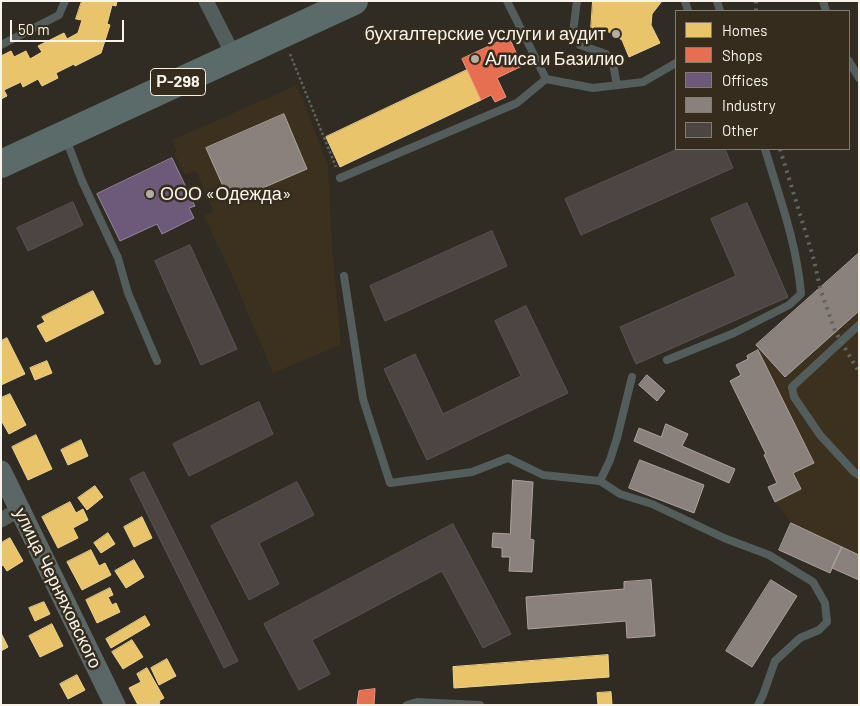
<!DOCTYPE html>
<html>
<head>
<meta charset="utf-8">
<style>
	body { margin:0 }
	#map { position:relative; width:860px; height:706px; overflow:hidden; background:#302b23; font-family:Barlow,sans-serif }
	canvas { display:block }
	.frame { position:absolute; inset:0; border:2px solid #f9f3ea; pointer-events:none }
	.legend { position:absolute; left:675px; top:10px; width:175px; height:140px; box-sizing:border-box; background:#352c1e; border:1px solid #837c70; margin:0; padding:6px 9px; list-style:none; font-size:15px; color:#f9f3ea }
	.legend li { display:flex; align-items:center; gap:10px; height:25px }
	.legend b { width:25px; border:1px solid #837c70 }
	.scale { position:absolute; left:10px; top:20px; width:114px; height:22px; box-sizing:border-box; border:2px solid #f9f3ea; border-top:0; padding-left:6px; font-size:15px; line-height:18px; white-space:nowrap; color:#f9f3ea; -webkit-text-stroke:4px #352c1e; paint-order:stroke }
</style>
</head>
<body>
<div id="map">
<canvas width="860" height="706"></canvas>
<div class="frame"></div>
<ul class="legend">
<li><b style="height:14px;background:#e9c46a"></b>Homes</li>
<li><b style="height:14px;background:#e76f51"></b>Shops</li>
<li><b style="height:14px;background:#6d597a"></b>Offices</li>
<li><b style="height:14px;background:#8a817c"></b>Industry</li>
<li><b style="height:14px;background:#4d4544"></b>Other</li>
</ul>
<div class="scale">50 m</div>
</div>
<script>
const ctx = document.querySelector('canvas').getContext('2d');
ctx.lineJoin = 'round';
function fill(path, color) { ctx.fillStyle = color; ctx.fill(path, 'evenodd'); }
function stroke(path, color, width, dash) { ctx.strokeStyle = color; ctx.lineWidth = width; ctx.lineCap = dash ? 'butt' : 'round'; ctx.setLineDash(dash || []); ctx.stroke(path); }
function write(font, color, halo, rows, align = 'center') {
  ctx.font = font + ' Barlow,sans-serif'; ctx.lineWidth = 5; ctx.setLineDash([]); ctx.textBaseline = 'middle'; ctx.strokeStyle = halo; ctx.fillStyle = color; for (const [text, x, y, turn = 0] of rows) {
    ctx.save(); ctx.translate(x, y); ctx.rotate((+turn || 0) * Math.PI / 180); ctx.textAlign = isNaN(turn) ? turn : align; if (halo) ctx.strokeText(text, 0, 0); ctx.fillText(text, 0, 0); ctx.restore();
  }
}
fill(new Path2D(`
	M 297,85 L 328,165 L 332,245 L 341,345 L 273,373 L 228,266 L 204,216 L 213,211 L 196,171 L 184,174 L 174,153 L 177,151 L 172,140 Z
	M 859,253 L 859,555 L 791,523 L 775,502 L 801,489 L 793,473 L 813,463 L 758,350 L 756,345 Z`), '#3c301e');
const homes = new Path2D(`
	M 82,1 L 117,1 L 116,6 L 112,5 L 107,24 L 110,25 L 101,53 L 75,66 L 74,64 L 56,73 L 58,78 L 42,86 L 38,79 L 23,87 L 21,82 L 4,90 L 7,96 L 1,99 L 1,56 L 11,51 L 14,57 L 26,51 L 30,59 L 42,52 L 38,46 L 64,33 L 67,39 L 78,33 L 82,20 L 76,19 Z
	M 593,1 L 662,1 L 652,14 L 651,25 L 660,43 L 629,57 L 622,40 L 609,32 L 591,30 Z
	M 467,70 L 481,100 L 340,167 L 326,137 Z
	M 93,291 L 104,313 L 46,342 L 37,326 L 45,322 L 42,317 Z
	M 7,338 L 25,374 L 1,385 L 1,341 Z
	M 47,361 L 52,373 L 35,380 L 30,368 Z
	M 10,394 L 26,425 L 9,434 L 1,420 L 1,398 Z
	M 36,435 L 52,469 L 28,480 L 12,447 Z
	M 81,440 L 88,456 L 68,465 L 61,450 Z
	M 95,486 L 103,497 L 87,510 L 78,498 Z
	M 70,502 L 76,513 L 83,509 L 88,520 L 73,528 L 78,538 L 58,548 L 42,517 Z
	M 142,517 L 152,538 L 134,547 L 124,527 Z
	M 108,533 L 115,544 L 101,553 L 94,543 Z
	M 10,538 L 23,561 L 7,571 L 3,565 L 1,566 L 1,543 Z
	M 91,550 L 99,566 L 105,563 L 111,575 L 82,590 L 67,562 Z
	M 134,560 L 144,577 L 126,588 L 115,571 Z
	M 110,588 L 113,595 L 108,597 L 112,605 L 116,603 L 120,612 L 97,623 L 86,600 Z
	M 44,602 L 50,614 L 35,621 L 29,608 Z
	M 145,616 L 150,625 L 111,648 L 106,639 Z
	M 52,624 L 63,646 L 40,657 L 29,636 Z
	M 2,635 L 8,647 L 1,651 L 1,636 Z
	M 132,640 L 143,657 L 123,669 L 112,652 Z
	M 608,655 L 609,677 L 454,688 L 453,667 Z
	M 167,659 L 176,676 L 159,685 L 151,668 Z
	M 147,668 L 164,698 L 159,701 L 160,703 L 156,705 L 138,705 L 129,688 L 141,682 L 137,674 Z
	M 77,675 L 85,690 L 68,699 L 60,684 Z
	M 611,692 L 612,705 L 598,705 L 597,693 Z`);
fill(homes, '#e9c46a');
stroke(homes, '#eed290', 1);
const shops = new Path2D(`
	M 509,37 L 522,66 L 497,78 L 506,97 L 495,102 L 491,95 L 481,100 L 462,59 Z
	M 375,689 L 374,705 L 357,705 L 359,691 Z`);
fill(shops, '#e76f51');
stroke(shops, '#ec977f', 1);
const offices = new Path2D(`
	M 172,158 L 195,206 L 189,208 L 194,218 L 162,234 L 157,224 L 120,241 L 97,194 Z`);
fill(offices, '#6d597a');
stroke(offices, '#97879c', 1);
const industry = new Path2D(`
	M 284,114 L 307,169 L 230,202 L 206,148 Z
	M 859,253 L 859,311 L 785,377 L 756,345 Z
	M 758,350 L 814,463 L 793,473 L 801,489 L 775,502 L 768,487 L 777,483 L 764,455 L 766,454 L 730,381 L 741,375 L 736,365 L 748,359 L 747,356 Z
	M 647,375 L 665,391 L 657,401 L 639,385 Z
	M 666,424 L 688,434 L 682,446 L 735,469 L 729,483 L 634,441 L 639,428 L 661,437 Z
	M 640,460 L 704,485 L 694,513 L 629,488 Z
	M 513,480 L 533,482 L 530,539 L 534,540 L 532,572 L 509,571 L 510,557 L 502,557 L 502,548 L 492,547 L 493,533 L 510,534 Z
	M 791,523 L 842,547 L 830,573 L 779,550 Z
	M 842,547 L 859,555 L 859,580 L 832,568 Z
	M 651,580 L 655,636 L 627,638 L 626,621 L 528,629 L 526,597 L 624,589 L 624,582 Z
	M 771,580 L 797,596 L 752,667 L 726,651 Z`);
fill(industry, '#8a817c');
stroke(industry, '#aba39d', 1);
const building = new Path2D(`
	M 678,149 L 725,149 L 733,168 L 581,235 L 565,199 Z
	M 73,202 L 83,225 L 28,251 L 17,228 Z
	M 747,203 L 788,297 L 636,364 L 620,327 L 736,276 L 711,219 Z
	M 492,231 L 507,266 L 385,321 L 370,286 Z
	M 190,245 L 237,349 L 201,365 L 155,261 Z
	M 526,306 L 568,393 L 427,460 L 384,369 L 415,354 L 443,414 L 521,376 L 495,321 Z
	M 259,402 L 273,434 L 189,476 L 173,444 Z
	M 144,472 L 238,661 L 224,668 L 130,479 Z
	M 297,482 L 314,515 L 259,543 L 279,584 L 249,600 L 211,526 Z
	M 453,524 L 511,634 L 483,648 L 442,571 L 312,640 L 330,674 L 299,690 L 264,624 Z`);
fill(building, '#4d4544');
stroke(building, '#5a5452', 1);
stroke(new Path2D(`
	M 290,54 L 336,167`), '#5f625f', 2.5, [2.5, 2.5]);
stroke(new Path2D(`
	M 507,1 L 546,79
	M 577,1 L 573,32 L 580,45 L 606,54 L 613,64 L 617,85
	M 685,1 L 688,11
	M 717,1 L 720,11
	M 823,1 L 826,11
	M 1,45 L 59,15 L 65,1
	M 849,61 L 859,78
	M 66,139 L 82,181 L 118,258 L 128,293 L 157,361
	M 340,178 L 517,103 L 546,79 L 593,88 L 643,82 L 676,63
	M 344,276 L 363,399 L 390,483 L 472,472 L 508,458 L 543,475 L 600,481 L 620,494 L 652,504 L 724,538 L 769,555 L 813,582 L 825,603 L 827,622 L 819,630 L 800,638 L 775,661 L 763,695 L 758,705
	M 859,325 L 792,387 L 794,397 L 820,435 L 854,472 L 859,475
	M 667,360 L 734,333 L 789,305 L 801,294 C 797,244 779,196 765,149
	M 600,481 L 610,460 L 617,438 L 632,377
	M 407,705 L 417,702 L 480,705`), '#525d5c', 8);
stroke(new Path2D(`
	M 206,1 L 234,56
	M 1,520 L 20,509`), '#525d5c', 15);
stroke(new Path2D(`
	M 1,471 L 115,705`), '#5a6766', 21);
stroke(new Path2D(`
	M 1,164 L 354,1`), '#5a6b69', 28);
stroke(new Path2D(`
	M 756,1 L 756,11
	M 780,149 L 814,260 L 820,288 L 835,331 L 859,372`), '#60635f', 4, [2.5, 5]);
for (const [x, y, r, color] of [
	[616,34,5,"#b3ada4"],
	[475,59,5,"#b3ada4"],
	[150,194,5,"#b3ada4"]
]) { const dot = new Path2D(); dot.arc(x, y, r, 0, 2 * Math.PI); ctx.fillStyle = color; ctx.fill(dot); stroke(dot, '#352c1e', 2); }
for (const [x, y, w] of [
	[178,82,55]
]) { const box = new Path2D(); box.roundRect(x - w / 2, y - 13.5, w, 27, 4); ctx.fillStyle = '#352c1e'; ctx.fill(box); stroke(box, '#f9f3ea', 1); }
write('bold 16px', '#f9f3ea', null, [
	["Р-298",178,82]
]);
write('18px', '#f9f3ea', '#352c1e', [
	["бухгалтерские услуги и аудит",606,34,"right"],
	["Алиса и Базилио",485,59],
	["ООО «Одежда»",160,194]
], 'left');
write('18px', '#f9f3ea', '#352c1e', [
	["улица Черняховского",58,588,64]
]);
</script>
</body>
</html>
